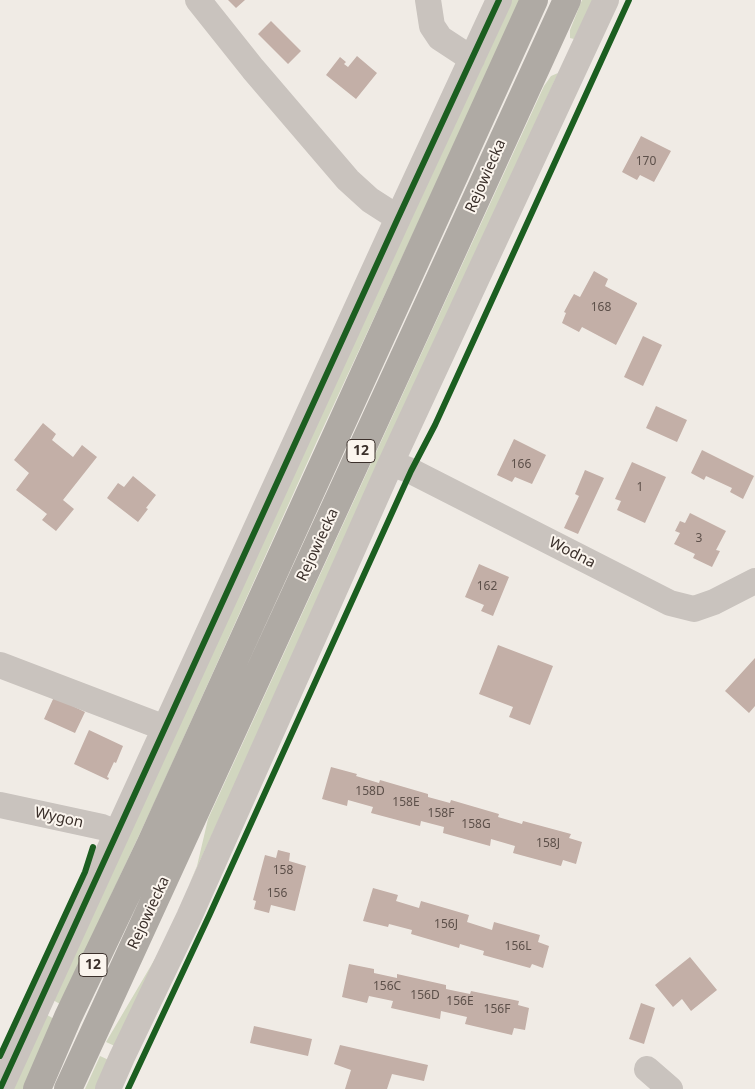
<!DOCTYPE html>
<html>
<head>
<meta charset="utf-8">
<style>
	body { margin:0 }
	canvas { display:block; background:#f0ebe5 }
</style>
</head>
<body>
<canvas width="755" height="1089"></canvas>
<script>
const ctx = document.querySelector('canvas').getContext('2d');
ctx.lineJoin = 'round';
function fill(path, color) { ctx.fillStyle = color; ctx.fill(path, 'evenodd'); }
function stroke(path, color, width, dash) { ctx.strokeStyle = color; ctx.lineWidth = width; ctx.lineCap = dash ? 'butt' : 'round'; ctx.setLineDash(dash || []); ctx.stroke(path); }
function write(font, color, halo, rows, align = 'center') {
  ctx.font = font + ' "Noto Sans",sans-serif'; ctx.lineWidth = 4; ctx.setLineDash([]); ctx.textBaseline = 'middle'; ctx.strokeStyle = halo; ctx.fillStyle = color; for (const [text, x, y, turn = 0] of rows) {
    ctx.save(); ctx.translate(x, y); ctx.rotate((+turn || 0) * Math.PI / 180); ctx.textAlign = isNaN(turn) ? turn : align; if (halo) ctx.strokeText(text, 0, 0); ctx.fillText(text, 0, 0); ctx.restore();
  }
}
fill(new Path2D(`
	M 507,0 L 521,0 L 317,441 L 156,799 L 60,1004 L 51,999 Z
	M 582,0 L 593,0 L 574,39 L 570,38 L 570,30 Z
	M 558,73 L 189,885 L 197,866 L 208,819 L 544,86 L 551,76 Z
	M 159,952 L 117,1047 L 106,1042 Z
	M 44,1013 L 54,1019 L 25,1089 L 9,1089 Z
	M 100,1056 L 111,1061 L 99,1089 L 85,1089 Z`), '#d1d6bf');
fill(new Path2D(`
	M 228,0 L 245,0 L 236,8 Z
	M 271,21 L 301,51 L 288,64 L 258,34 Z
	M 357,56 L 377,73 L 356,99 L 326,75 L 340,57 L 346,62 L 344,64 L 348,67 Z
	M 641,136 L 671,151 L 654,182 L 640,175 L 637,180 L 622,172 Z
	M 594,271 L 608,279 L 605,286 L 637,303 L 637,304 L 616,345 L 582,327 L 579,332 L 562,323 L 566,313 L 564,312 L 571,299 L 574,294 L 580,297 Z
	M 643,336 L 662,345 L 643,386 L 624,377 Z
	M 656,406 L 687,420 L 677,442 L 646,428 Z
	M 43,423 L 56,434 L 52,440 L 73,457 L 82,445 L 97,457 L 63,500 L 74,509 L 56,531 L 42,520 L 47,514 L 16,490 L 29,473 L 14,460 Z
	M 514,439 L 546,455 L 532,484 L 515,477 L 512,482 L 497,475 Z
	M 702,450 L 754,476 L 743,499 L 730,492 L 732,488 L 706,476 L 704,480 L 691,473 Z
	M 632,462 L 666,477 L 645,523 L 617,510 L 621,501 L 615,499 Z
	M 585,470 L 604,478 L 578,534 L 564,528 L 579,496 L 575,494 Z
	M 133,476 L 156,495 L 146,508 L 148,509 L 138,522 L 107,498 L 118,483 L 124,487 Z
	M 690,513 L 726,531 L 716,550 L 720,551 L 712,567 L 693,558 L 695,554 L 674,544 L 680,533 L 675,531 L 680,521 L 685,523 Z
	M 479,564 L 509,577 L 493,616 L 481,611 L 484,605 L 465,597 Z
	M 498,645 L 553,666 L 530,725 L 509,717 L 513,707 L 479,694 Z
	M 755,658 L 755,706 L 749,713 L 725,691 Z
	M 54,697 L 85,712 L 75,733 L 44,719 Z
	M 89,730 L 123,746 L 116,763 L 114,762 L 107,777 L 109,778 L 108,780 L 74,764 Z
	M 331,767 L 357,774 L 356,776 L 379,783 L 380,780 L 428,794 L 428,797 L 450,803 L 451,800 L 499,814 L 498,817 L 522,824 L 523,821 L 571,834 L 569,838 L 582,842 L 576,864 L 563,860 L 561,866 L 513,853 L 515,846 L 491,839 L 490,846 L 443,833 L 444,827 L 421,821 L 420,826 L 371,813 L 373,807 L 348,800 L 347,806 L 322,799 Z
	M 278,850 L 290,853 L 289,861 L 306,866 L 295,911 L 271,905 L 269,913 L 254,909 L 256,901 L 253,900 L 265,855 L 276,858 Z
	M 373,888 L 398,895 L 396,901 L 419,908 L 421,901 L 469,915 L 467,922 L 492,930 L 494,922 L 540,935 L 538,942 L 549,946 L 543,968 L 532,964 L 530,968 L 483,955 L 484,951 L 460,944 L 459,948 L 411,934 L 412,930 L 389,924 L 388,927 L 363,921 Z
	M 690,957 L 717,990 L 691,1011 L 682,999 L 673,1007 L 655,985 Z
	M 349,964 L 374,969 L 374,973 L 397,978 L 397,974 L 446,985 L 446,989 L 470,994 L 471,991 L 519,1001 L 518,1005 L 529,1008 L 525,1030 L 514,1028 L 512,1035 L 465,1024 L 467,1017 L 441,1011 L 440,1019 L 391,1008 L 393,1001 L 369,996 L 367,1003 L 342,997 Z
	M 641,1003 L 655,1008 L 644,1044 L 629,1039 Z
	M 254,1026 L 312,1039 L 308,1056 L 250,1043 Z
	M 340,1045 L 428,1065 L 424,1081 L 392,1074 L 387,1089 L 345,1089 L 351,1070 L 334,1064 Z`), '#c3afa7');
stroke(new Path2D(`
	M 198,0 L 253,69 L 348,180 L 370,200 L 398,218
	M 428,0 L 432,26 L 440,38 L 472,59
	M 391,463 L 411,471 L 670,603 L 694,609 L 714,602 L 755,581
	M 0,665 L 165,728
	M 0,805 L 102,827 L 117,833
	M 647,1069 L 670,1089
	M 0,1089 L 398,218 L 499,0
	M 108,1089 L 122,1057 L 189,917 L 391,463 L 606,0`), '#c9c3be', 26);
stroke(new Path2D(`
	M 37,1089 L 68,1017 L 151,843 L 534,0
	M 68,1089 L 415,333 L 567,0`), '#afaaa4', 28);
stroke(new Path2D(`
	M 0,1056 L 85,872 L 93,847
	M 0,1089 L 398,218 L 499,0
	M 128,1089 L 209,916 L 411,471 L 435,425 L 629,0`), '#1b5e20', 6);
write('12px', '#5d504a', null, [
	["170",646,162],
	["168",601,308],
	["166",521,465],
	["1",640,488],
	["3",699,539],
	["162",487,587],
	["158D",370,792],
	["158E",406,803],
	["158F",441,814],
	["158G",476,825],
	["158J",548,844],
	["158",283,871],
	["156",277,894],
	["156J",446,925],
	["156L",518,947],
	["156C",387,987],
	["156D",425,996],
	["156E",460,1002],
	["156F",497,1010]
]);
for (const [x, y, w] of [
	[361,451,28],
	[93,965,28]
]) { const box = new Path2D(); box.roundRect(x - w / 2, y - 11.5, w, 23, 4); ctx.fillStyle = '#fbf5ee'; ctx.fill(box); stroke(box, '#3b302b', 1); }
write('bold 14px', '#3b302b', null, [
	["12",361,451],
	["12",93,965]
]);
write('15px', '#3b302b', '#fbf5ee', [
	["Rejowiecka",486,176,-66],
	["Rejowiecka",318,545,-65],
	["Wodna",572,553,27],
	["Wygon",59,818,13],
	["Rejowiecka",149,913,-65]
]);
</script>
</body>
</html>
